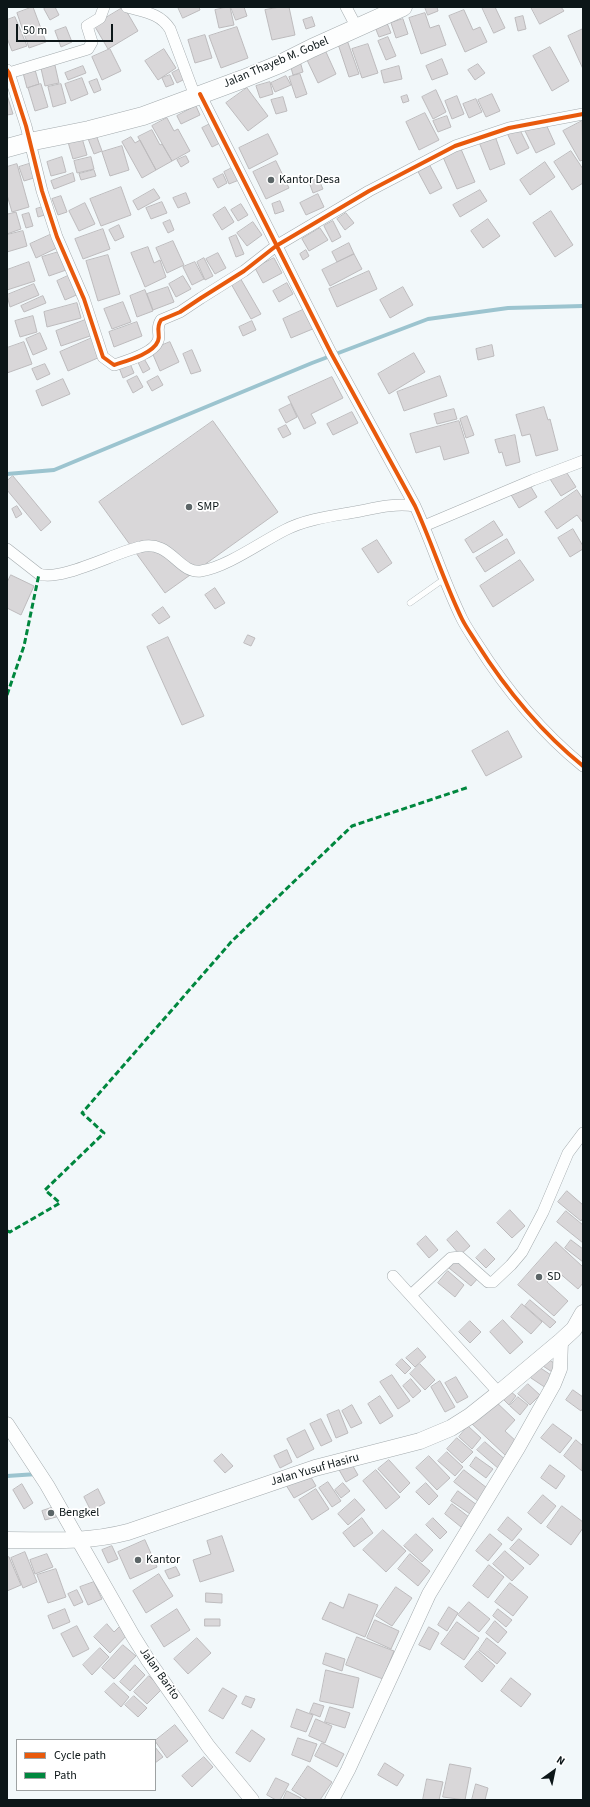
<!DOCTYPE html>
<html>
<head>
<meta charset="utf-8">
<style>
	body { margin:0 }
	#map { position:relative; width:590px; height:1807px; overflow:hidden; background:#f2f8fa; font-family:"Source Sans 3",sans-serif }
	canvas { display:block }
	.frame { position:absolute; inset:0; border:8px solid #0c1618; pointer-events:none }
	.legend { position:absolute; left:16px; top:1739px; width:140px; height:52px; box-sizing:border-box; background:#fff; border:1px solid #9ea2a3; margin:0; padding:5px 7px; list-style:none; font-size:12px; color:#0c1618 }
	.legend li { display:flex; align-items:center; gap:8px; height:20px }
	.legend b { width:20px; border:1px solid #9ea2a3 }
	.north { position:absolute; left:534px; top:1751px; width:40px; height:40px; -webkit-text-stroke:3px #fff; paint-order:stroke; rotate:33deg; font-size:11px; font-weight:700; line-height:16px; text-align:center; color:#0c1618 }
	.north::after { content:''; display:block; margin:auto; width:14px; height:18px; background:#0c1618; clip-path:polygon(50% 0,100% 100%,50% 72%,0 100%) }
	.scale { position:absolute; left:16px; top:24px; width:97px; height:18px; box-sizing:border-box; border:2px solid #0c1618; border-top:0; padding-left:5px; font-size:12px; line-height:14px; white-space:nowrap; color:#0c1618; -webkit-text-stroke:3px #fff; paint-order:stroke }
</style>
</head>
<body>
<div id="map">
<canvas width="590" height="1807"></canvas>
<div class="frame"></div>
<ul class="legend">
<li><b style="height:5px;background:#e8590c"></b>Cycle path</li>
<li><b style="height:5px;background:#00873e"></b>Path</li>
</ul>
<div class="north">N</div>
<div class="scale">50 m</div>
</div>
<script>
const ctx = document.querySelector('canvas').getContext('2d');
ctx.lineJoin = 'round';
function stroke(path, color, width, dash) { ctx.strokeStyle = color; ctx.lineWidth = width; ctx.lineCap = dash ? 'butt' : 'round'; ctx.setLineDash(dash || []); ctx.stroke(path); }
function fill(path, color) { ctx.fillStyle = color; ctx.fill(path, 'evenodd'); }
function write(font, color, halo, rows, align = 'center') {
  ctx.font = font + ' "Source Sans 3",sans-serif'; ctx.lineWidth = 3.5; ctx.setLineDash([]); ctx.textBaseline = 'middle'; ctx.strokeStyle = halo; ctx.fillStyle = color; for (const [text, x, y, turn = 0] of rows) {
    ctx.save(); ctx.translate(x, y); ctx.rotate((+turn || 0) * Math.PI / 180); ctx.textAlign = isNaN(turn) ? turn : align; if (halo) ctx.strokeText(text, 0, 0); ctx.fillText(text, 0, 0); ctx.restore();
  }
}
stroke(new Path2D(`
	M 7,474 L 54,470 L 312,363 L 428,319 L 508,308 L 583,306
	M 7,1476 L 37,1474`), '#9cc4cf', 4);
const building = new Path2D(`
	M 33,7 L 46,42 L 29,48 L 17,13 Z
	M 47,7 L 55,7 L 59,15 L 50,20 L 44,9 Z
	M 124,7 L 138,31 L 108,49 L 94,25 Z
	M 178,7 L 199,7 L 200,10 L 183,18 Z
	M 230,7 L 234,25 L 219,28 L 215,10 Z
	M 231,7 L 244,7 L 247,16 L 236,20 Z
	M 280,7 L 289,7 L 295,35 L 272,40 L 265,10 Z
	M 425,7 L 437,7 L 438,11 L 428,15 Z
	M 482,7 L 495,7 L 505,28 L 494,33 Z
	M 531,7 L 561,7 L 564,11 L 540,24 Z
	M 464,10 L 473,30 L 480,27 L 487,42 L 465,52 L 449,16 Z
	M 425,13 L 430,28 L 439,25 L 446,45 L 421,54 L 409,18 Z
	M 523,16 L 526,29 L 518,31 L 515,18 Z
	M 15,17 L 27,46 L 12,51 L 7,38 L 7,20 Z
	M 312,17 L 315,26 L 306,29 L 303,20 Z
	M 385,18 L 391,33 L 379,37 L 373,22 Z
	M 403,19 L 408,34 L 396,38 L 391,23 Z
	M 66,27 L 72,42 L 61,47 L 55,31 Z
	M 237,27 L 248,58 L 221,68 L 209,36 Z
	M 583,29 L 583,69 L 568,36 Z
	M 205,35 L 212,58 L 195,63 L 188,40 Z
	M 346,37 L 359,74 L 349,77 L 337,41 Z
	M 388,37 L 396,56 L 386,60 L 378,41 Z
	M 368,44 L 378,73 L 362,78 L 352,49 Z
	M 550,47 L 569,81 L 552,91 L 533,56 Z
	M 110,49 L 121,71 L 102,80 L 92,57 Z
	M 164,49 L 176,68 L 158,80 L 145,61 Z
	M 326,52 L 336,74 L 318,83 L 307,60 Z
	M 442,59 L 448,74 L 432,80 L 426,66 Z
	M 54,61 L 59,83 L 45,86 L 40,64 Z
	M 300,61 L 303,72 L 293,75 L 290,64 Z
	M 478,64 L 485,73 L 475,80 L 468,70 Z
	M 34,66 L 39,84 L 27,88 L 22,69 Z
	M 83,66 L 86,73 L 68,80 L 65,73 Z
	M 399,66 L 402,79 L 384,83 L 381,71 Z
	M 180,69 L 185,79 L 177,83 L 172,73 Z
	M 300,74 L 307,94 L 296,98 L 289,77 Z
	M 170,75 L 174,84 L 166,87 L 162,78 Z
	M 286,76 L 291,85 L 275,92 L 271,83 Z
	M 82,78 L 88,94 L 71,101 L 65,84 Z
	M 97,79 L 101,90 L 94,93 L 89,82 Z
	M 270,82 L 273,94 L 260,98 L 256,86 Z
	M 41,84 L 48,107 L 35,111 L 28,88 Z
	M 61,84 L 66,103 L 53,107 L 48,87 Z
	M 247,88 L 268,116 L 248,131 L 226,103 Z
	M 436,90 L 446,112 L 433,119 L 422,97 Z
	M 492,94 L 500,111 L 486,117 L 478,100 Z
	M 7,95 L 13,114 L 7,115 Z
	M 407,95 L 409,101 L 403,103 L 401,97 Z
	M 457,96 L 464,114 L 452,119 L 445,101 Z
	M 283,97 L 287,111 L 276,114 L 271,100 Z
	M 476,99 L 482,112 L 469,118 L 463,104 Z
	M 196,106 L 200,115 L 181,124 L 177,116 Z
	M 425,113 L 439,140 L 419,150 L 406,122 Z
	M 447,116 L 451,127 L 438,132 L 433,121 Z
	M 167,118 L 174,131 L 178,129 L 190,151 L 172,161 L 152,126 Z
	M 582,121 L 583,160 L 580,161 L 563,131 Z
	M 214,122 L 224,141 L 212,147 L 202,128 Z
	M 545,122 L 555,144 L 536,153 L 525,131 Z
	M 519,128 L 529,148 L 517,154 L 507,133 Z
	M 152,130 L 160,145 L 162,144 L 172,161 L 156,170 L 138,137 Z
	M 95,132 L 102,151 L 94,154 L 87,136 Z
	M 268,134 L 278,154 L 249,169 L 239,148 Z
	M 495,136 L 505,164 L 490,170 L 479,142 Z
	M 131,137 L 135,143 L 140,140 L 156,170 L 142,178 L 122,142 Z
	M 82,138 L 87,155 L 73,159 L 68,142 Z
	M 122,146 L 129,170 L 110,176 L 102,152 Z
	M 461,149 L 475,182 L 457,189 L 443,157 Z
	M 571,151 L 583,169 L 583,183 L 572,190 L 554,162 Z
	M 186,156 L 189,162 L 181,167 L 177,160 Z
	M 62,157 L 66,172 L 51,176 L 47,162 Z
	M 91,157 L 94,169 L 77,173 L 74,161 Z
	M 276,161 L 289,188 L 266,199 L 253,172 Z
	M 428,162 L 442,188 L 430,194 L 416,168 Z
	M 545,162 L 555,177 L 530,195 L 520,180 Z
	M 32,163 L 37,177 L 24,181 L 19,167 Z
	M 17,164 L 29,207 L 12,212 L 7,195 L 7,167 Z
	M 234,167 L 239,180 L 229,184 L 224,172 Z
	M 94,170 L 96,176 L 81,180 L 79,174 Z
	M 73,173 L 75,181 L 54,189 L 51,181 Z
	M 223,174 L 227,183 L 218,188 L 213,179 Z
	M 318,178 L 323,189 L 313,193 L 309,182 Z
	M 121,187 L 131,215 L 101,226 L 90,199 Z
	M 154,189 L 160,198 L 138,210 L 133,201 Z
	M 480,190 L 487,201 L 460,217 L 453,205 Z
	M 186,193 L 190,203 L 178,208 L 173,198 Z
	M 318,194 L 324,207 L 306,215 L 300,203 Z
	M 61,196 L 67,212 L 58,215 L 52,199 Z
	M 280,201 L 284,211 L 275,214 L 272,204 Z
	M 162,202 L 167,213 L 151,219 L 146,208 Z
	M 85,203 L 95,224 L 79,231 L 69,211 Z
	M 241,204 L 248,215 L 238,221 L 231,210 Z
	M 46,206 L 48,214 L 38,217 L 36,209 Z
	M 225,207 L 234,222 L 222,230 L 213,215 Z
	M 7,211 L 8,214 L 16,212 L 21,229 L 7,234 Z
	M 551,211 L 573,245 L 555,257 L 533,223 Z
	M 29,213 L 33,226 L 26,228 L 22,215 Z
	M 346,213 L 354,223 L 345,230 L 337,219 Z
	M 488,219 L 500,236 L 483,248 L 471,231 Z
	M 170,220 L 174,230 L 168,233 L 163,223 Z
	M 333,221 L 341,237 L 332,242 L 324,226 Z
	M 253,222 L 262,235 L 247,246 L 237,233 Z
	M 119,225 L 124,237 L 115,241 L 109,230 Z
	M 320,228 L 328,240 L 309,251 L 302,239 Z
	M 103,229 L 110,249 L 83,259 L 75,239 Z
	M 23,231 L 27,246 L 7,252 L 7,235 Z
	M 52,234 L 59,247 L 36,258 L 30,244 Z
	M 236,235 L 244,254 L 236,257 L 229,238 Z
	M 173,241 L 184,265 L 167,273 L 156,248 Z
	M 349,243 L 354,254 L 337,262 L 332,252 Z
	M 148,247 L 154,263 L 160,260 L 166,277 L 145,287 L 131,253 Z
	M 306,250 L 309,256 L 303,260 L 300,254 Z
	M 62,251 L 69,269 L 49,276 L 42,257 Z
	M 218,253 L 226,268 L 215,274 L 206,259 Z
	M 354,254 L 362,269 L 330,286 L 322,270 Z
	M 108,255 L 120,294 L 98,301 L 86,261 Z
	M 204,258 L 213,276 L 205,280 L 197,262 Z
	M 274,258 L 282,273 L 263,283 L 255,268 Z
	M 29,262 L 35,281 L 7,290 L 7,270 Z
	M 195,262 L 204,279 L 192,285 L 183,267 Z
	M 369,271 L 377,289 L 337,307 L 329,289 Z
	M 72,274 L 81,293 L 65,300 L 57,281 Z
	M 183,276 L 191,289 L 176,297 L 169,284 Z
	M 239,276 L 261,314 L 251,319 L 230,282 Z
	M 287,283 L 293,294 L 279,302 L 273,291 Z
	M 34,284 L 39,295 L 10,307 L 7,295 Z
	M 168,287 L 174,302 L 153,310 L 147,294 Z
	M 403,287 L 413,305 L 390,318 L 380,300 Z
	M 145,290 L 153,311 L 137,317 L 130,296 Z
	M 43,296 L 46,303 L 24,312 L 21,306 Z
	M 123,302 L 131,322 L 112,329 L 104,309 Z
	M 77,303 L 81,318 L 47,327 L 44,312 Z
	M 307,308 L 315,328 L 291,338 L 283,319 Z
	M 33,316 L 37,332 L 20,337 L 15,321 Z
	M 88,319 L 93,335 L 61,346 L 56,331 Z
	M 252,321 L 256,330 L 243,336 L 239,327 Z
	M 137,322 L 142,336 L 114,347 L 109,332 Z
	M 40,333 L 47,349 L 33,355 L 26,339 Z
	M 92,338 L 100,357 L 68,371 L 60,352 Z
	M 24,342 L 32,364 L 7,373 L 7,348 Z
	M 170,342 L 179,362 L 160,371 L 151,350 Z
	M 492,345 L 494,356 L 478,360 L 476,349 Z
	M 192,350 L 201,371 L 191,374 L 183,354 Z
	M 414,353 L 425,372 L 389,394 L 378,374 Z
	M 142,355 L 150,369 L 143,373 L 136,358 Z
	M 129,361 L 134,373 L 123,378 L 118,365 Z
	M 45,364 L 50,374 L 37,380 L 32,369 Z
	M 137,376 L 143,387 L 133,393 L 127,381 Z
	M 158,376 L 163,385 L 152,391 L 147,382 Z
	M 440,376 L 447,396 L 404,411 L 397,392 Z
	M 332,377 L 343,398 L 311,414 L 316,423 L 304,429 L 288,397 Z
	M 63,379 L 70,394 L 42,406 L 36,391 Z
	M 291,404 L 297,417 L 286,423 L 279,410 Z
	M 544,407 L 548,420 L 550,419 L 558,450 L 536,456 L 530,434 L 522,436 L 516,415 Z
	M 454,409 L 457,419 L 437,424 L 434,414 Z
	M 352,412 L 358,423 L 333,435 L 327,424 Z
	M 467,416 L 474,435 L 466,438 L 460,419 Z
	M 213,421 L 278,512 L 165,593 L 99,502 Z
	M 459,421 L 469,453 L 444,460 L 440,446 L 416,453 L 410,434 Z
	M 286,425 L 291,434 L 283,438 L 278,429 Z
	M 515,435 L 520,462 L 506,466 L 502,452 L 499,453 L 495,440 Z
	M 565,470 L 576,487 L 561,496 L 550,479 Z
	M 13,476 L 51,522 L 41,531 L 7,490 L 7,481 Z
	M 528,482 L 537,497 L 519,508 L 510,493 Z
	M 577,490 L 583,499 L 583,523 L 577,515 L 557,529 L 545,512 Z
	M 17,506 L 22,514 L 16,518 L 12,509 Z
	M 494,521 L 503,535 L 473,553 L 465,540 Z
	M 573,529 L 583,546 L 583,549 L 570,557 L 558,538 Z
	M 507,539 L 515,553 L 485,572 L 476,558 Z
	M 377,540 L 392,563 L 378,573 L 362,549 Z
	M 520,560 L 534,580 L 493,607 L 480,586 Z
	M 11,575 L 34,586 L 21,615 L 7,608 L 7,583 Z
	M 215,588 L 225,603 L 215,609 L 205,595 Z
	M 163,607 L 170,617 L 159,624 L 152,615 Z
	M 248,635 L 255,638 L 251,646 L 244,643 Z
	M 168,637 L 204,716 L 182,725 L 147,647 Z
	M 508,731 L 522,757 L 486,776 L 472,751 Z
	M 567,1191 L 583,1205 L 583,1218 L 581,1221 L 558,1202 Z
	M 510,1210 L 525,1226 L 512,1238 L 497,1223 Z
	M 566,1211 L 583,1225 L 583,1243 L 557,1222 Z
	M 457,1231 L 470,1246 L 460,1255 L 447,1240 Z
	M 426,1236 L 438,1250 L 429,1258 L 417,1244 Z
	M 571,1240 L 583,1249 L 583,1262 L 565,1248 Z
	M 556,1242 L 583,1267 L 583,1283 L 578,1289 L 557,1271 L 547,1282 L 568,1301 L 554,1316 L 518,1285 Z
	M 485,1249 L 495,1259 L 486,1268 L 476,1258 Z
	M 456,1258 L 479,1277 L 471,1286 L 449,1268 Z
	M 448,1271 L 464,1285 L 455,1297 L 438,1283 Z
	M 530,1300 L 556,1322 L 550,1328 L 525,1306 Z
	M 522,1304 L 542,1322 L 531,1334 L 511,1317 Z
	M 503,1320 L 523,1342 L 510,1354 L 490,1332 Z
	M 470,1321 L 481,1332 L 470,1343 L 459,1332 Z
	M 418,1348 L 426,1357 L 415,1367 L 406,1358 Z
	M 402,1359 L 411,1368 L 405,1374 L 396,1365 Z
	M 548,1359 L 560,1367 L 555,1374 L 543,1366 Z
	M 420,1364 L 435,1380 L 425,1390 L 410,1374 Z
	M 539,1367 L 554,1377 L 546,1388 L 531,1378 Z
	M 392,1375 L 410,1401 L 398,1409 L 380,1382 Z
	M 456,1377 L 468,1397 L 457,1403 L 445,1383 Z
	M 411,1379 L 421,1391 L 413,1398 L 403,1386 Z
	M 440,1381 L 455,1407 L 445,1412 L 431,1387 Z
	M 528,1384 L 540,1395 L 530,1405 L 518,1394 Z
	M 573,1390 L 583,1397 L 583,1408 L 581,1411 L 566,1400 Z
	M 510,1391 L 516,1396 L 509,1405 L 503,1399 Z
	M 380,1396 L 393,1416 L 380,1424 L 368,1404 Z
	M 518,1397 L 528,1405 L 520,1415 L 510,1406 Z
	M 493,1399 L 515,1420 L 505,1431 L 517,1442 L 505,1455 L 471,1423 Z
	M 352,1405 L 362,1423 L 351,1428 L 342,1411 Z
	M 339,1410 L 348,1433 L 336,1438 L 327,1415 Z
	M 321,1419 L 332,1441 L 321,1446 L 310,1424 Z
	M 553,1424 L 572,1438 L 560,1453 L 541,1438 Z
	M 468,1426 L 481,1438 L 472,1449 L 459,1437 Z
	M 305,1430 L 314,1449 L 297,1458 L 287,1439 Z
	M 457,1438 L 473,1452 L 462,1463 L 447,1449 Z
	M 576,1440 L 583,1446 L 582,1471 L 564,1456 Z
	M 485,1442 L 507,1461 L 499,1469 L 477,1450 Z
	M 287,1450 L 292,1462 L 280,1468 L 274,1456 Z
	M 447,1452 L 463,1467 L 455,1476 L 438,1461 Z
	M 222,1454 L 233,1466 L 225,1473 L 214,1461 Z
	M 429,1456 L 450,1478 L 437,1490 L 416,1468 Z
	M 476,1457 L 493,1469 L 486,1478 L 470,1466 Z
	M 389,1460 L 410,1483 L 400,1493 L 378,1469 Z
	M 350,1461 L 358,1475 L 346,1482 L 338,1468 Z
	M 550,1465 L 565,1476 L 556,1489 L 541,1478 Z
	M 376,1470 L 400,1497 L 386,1509 L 363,1481 Z
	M 464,1470 L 487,1488 L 478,1501 L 454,1482 Z
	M 308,1472 L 316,1486 L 294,1498 L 286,1485 Z
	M 328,1482 L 341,1501 L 332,1507 L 319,1488 Z
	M 343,1483 L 350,1491 L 341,1498 L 335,1490 Z
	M 426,1483 L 438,1496 L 429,1505 L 416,1492 Z
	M 22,1484 L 33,1503 L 24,1509 L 13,1490 Z
	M 98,1489 L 105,1503 L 91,1511 L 84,1497 Z
	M 316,1489 L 329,1509 L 312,1520 L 299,1500 Z
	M 458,1491 L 477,1505 L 470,1514 L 451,1501 Z
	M 543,1495 L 556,1506 L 541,1524 L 528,1513 Z
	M 355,1499 L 365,1510 L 348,1525 L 338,1514 Z
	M 452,1504 L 469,1517 L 461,1527 L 445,1514 Z
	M 57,1506 L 60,1516 L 45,1520 L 42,1511 Z
	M 562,1506 L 583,1522 L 583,1528 L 571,1545 L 547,1527 Z
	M 508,1517 L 522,1529 L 512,1541 L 498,1530 Z
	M 362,1518 L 373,1533 L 354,1547 L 343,1533 Z
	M 433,1518 L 447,1532 L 440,1539 L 426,1525 Z
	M 383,1530 L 406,1551 L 386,1572 L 363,1550 Z
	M 416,1534 L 433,1550 L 422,1562 L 404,1546 Z
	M 490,1534 L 502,1544 L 488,1561 L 476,1551 Z
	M 222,1536 L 234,1571 L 200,1582 L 193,1560 L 211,1554 L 207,1541 Z
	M 519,1539 L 539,1555 L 530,1565 L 510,1549 Z
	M 145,1540 L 157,1567 L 130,1579 L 118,1552 Z
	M 112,1546 L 118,1559 L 108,1563 L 102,1550 Z
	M 505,1551 L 524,1568 L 512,1581 L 493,1564 Z
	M 25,1552 L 37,1582 L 23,1588 L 11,1558 Z
	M 47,1554 L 53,1567 L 35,1574 L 30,1560 Z
	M 410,1554 L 430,1571 L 418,1586 L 398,1569 Z
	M 9,1557 L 21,1585 L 7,1591 L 7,1558 Z
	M 489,1565 L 504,1577 L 488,1598 L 473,1586 Z
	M 176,1567 L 180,1575 L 169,1579 L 165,1571 Z
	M 56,1569 L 66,1597 L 48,1603 L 37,1575 Z
	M 159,1574 L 173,1596 L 146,1613 L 133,1591 Z
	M 94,1582 L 102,1599 L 88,1605 L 80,1587 Z
	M 510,1583 L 528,1597 L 513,1616 L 495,1602 Z
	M 396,1587 L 412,1598 L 392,1626 L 376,1616 Z
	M 77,1590 L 83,1602 L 74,1606 L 68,1594 Z
	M 206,1593 L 222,1594 L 222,1603 L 206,1602 Z
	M 349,1594 L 378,1605 L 365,1637 L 322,1619 L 330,1602 L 343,1608 Z
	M 469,1602 L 490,1619 L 479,1632 L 458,1615 Z
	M 449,1607 L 458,1613 L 447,1631 L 438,1625 Z
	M 65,1609 L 70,1622 L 53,1629 L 48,1616 Z
	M 177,1609 L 190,1630 L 164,1647 L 151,1626 Z
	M 498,1609 L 512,1620 L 506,1627 L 493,1616 Z
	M 205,1619 L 220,1619 L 220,1626 L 205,1626 Z
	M 375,1620 L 399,1631 L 391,1649 L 367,1638 Z
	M 495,1621 L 507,1632 L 498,1643 L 486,1633 Z
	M 457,1622 L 479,1638 L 464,1660 L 441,1644 Z
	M 107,1624 L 114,1632 L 121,1625 L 129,1633 L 110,1653 L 94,1637 Z
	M 77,1626 L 89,1649 L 73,1657 L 61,1634 Z
	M 429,1627 L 439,1633 L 430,1650 L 419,1645 Z
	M 357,1637 L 394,1651 L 383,1679 L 346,1665 Z
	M 197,1638 L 211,1653 L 188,1674 L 174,1659 Z
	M 487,1638 L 506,1653 L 497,1664 L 479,1650 Z
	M 123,1645 L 136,1656 L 114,1679 L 102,1668 Z
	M 100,1648 L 109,1657 L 92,1675 L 83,1665 Z
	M 478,1651 L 495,1666 L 482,1682 L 465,1667 Z
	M 326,1653 L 345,1659 L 342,1671 L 323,1664 Z
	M 135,1665 L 145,1675 L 130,1691 L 120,1682 Z
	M 326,1670 L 359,1678 L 353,1708 L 320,1701 Z
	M 149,1676 L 162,1689 L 147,1704 L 134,1692 Z
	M 511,1678 L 531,1694 L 521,1707 L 501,1691 Z
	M 114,1683 L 129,1697 L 121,1707 L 105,1692 Z
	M 223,1688 L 237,1696 L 223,1719 L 209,1711 Z
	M 134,1696 L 147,1708 L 138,1717 L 125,1705 Z
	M 246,1696 L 255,1699 L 251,1708 L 242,1704 Z
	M 314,1703 L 324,1706 L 320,1717 L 310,1713 Z
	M 330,1707 L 350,1713 L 345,1728 L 325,1722 Z
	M 297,1709 L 313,1715 L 306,1732 L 291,1727 Z
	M 316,1719 L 332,1726 L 325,1743 L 309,1736 Z
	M 175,1725 L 188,1741 L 167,1758 L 155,1741 Z
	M 252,1730 L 265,1739 L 250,1762 L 236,1753 Z
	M 298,1738 L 317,1744 L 310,1762 L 292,1755 Z
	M 322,1743 L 344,1754 L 337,1767 L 315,1756 Z
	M 155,1747 L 163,1757 L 155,1763 Z
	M 204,1757 L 213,1767 L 192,1787 L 182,1776 Z
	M 385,1763 L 404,1775 L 397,1786 L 378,1775 Z
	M 450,1764 L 471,1768 L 465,1800 L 443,1797 Z
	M 308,1766 L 332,1782 L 320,1800 L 308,1800 L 292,1790 Z
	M 276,1778 L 289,1784 L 280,1800 L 276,1800 L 267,1795 Z
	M 427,1779 L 443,1782 L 439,1800 L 423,1800 Z
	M 476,1784 L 488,1788 L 485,1800 L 472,1800 Z
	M 287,1791 L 301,1798 L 300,1800 L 283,1800 Z`);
fill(building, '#d9d7d9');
stroke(building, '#bdbbbd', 1);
const service = new Path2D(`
	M 410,603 L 444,579`);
const minor = new Path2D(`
	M 127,7 C 144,12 160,13 170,29 L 195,96
	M 346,7 L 357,28
	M 7,70 L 9,73 L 26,126 L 42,191 L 57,237 L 84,299 L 103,357 L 114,365 C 126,361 153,354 158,341 C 161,334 155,329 161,320 L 180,312 L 201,298 L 244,271 L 276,246 L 369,191 L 455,146 L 509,128 L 583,114
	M 9,73 L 88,49 L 92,42 L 87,26 L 100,18 L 104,7
	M 200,94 L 331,353 L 415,506 C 432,543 444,582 462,619 C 466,627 471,634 476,642 C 505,688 541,732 583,766
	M 424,526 L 533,480 L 583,461
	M 7,549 L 39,574 C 60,582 116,552 140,547 C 171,539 178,574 201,571 C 227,567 261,542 285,530 C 306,519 332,516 355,512 C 376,508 394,503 415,506
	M 393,1276 L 499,1393
	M 411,1295 L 451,1258 L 460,1257 L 488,1282 L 493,1282 L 511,1265 L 522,1252 L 543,1212 L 568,1153 L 583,1133`);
const tertiary = new Path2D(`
	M 7,1424 L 47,1485 L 133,1636 L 148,1660 L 208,1746 L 252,1800
	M 332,1800 L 348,1770 L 429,1594 L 518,1448 L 554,1384 L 560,1369 L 561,1341`);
const secondary = new Path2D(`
	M 7,1540 C 51,1540 85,1543 128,1532 L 315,1468 L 420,1441 L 451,1428 L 470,1416 L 499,1393 L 561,1341 L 574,1329 L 583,1313`);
const primary = new Path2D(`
	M 7,148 L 29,142 L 89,130 L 143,116 L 243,79 L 280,64 L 312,48 L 403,7`);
stroke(service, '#a3aaad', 6);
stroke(minor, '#a3aaad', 12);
stroke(tertiary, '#a3aaad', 15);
stroke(secondary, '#a3aaad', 17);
stroke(primary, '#a3aaad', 19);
stroke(service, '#fdfefe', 5.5);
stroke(minor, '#fdfefe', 11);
stroke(tertiary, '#fdfefe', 14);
stroke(secondary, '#fdfefe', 16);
stroke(primary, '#fdfefe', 18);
stroke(new Path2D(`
	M 7,695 L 24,646 L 39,574
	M 7,1231 L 10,1232 L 60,1203 L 45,1190 L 104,1133 L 82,1113 L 232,941 L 352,826 L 469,787`), '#00873e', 3, [6, 3]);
stroke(new Path2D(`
	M 7,70 L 9,73 L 26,126 L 42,191 L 57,237 L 84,299 L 103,357 L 114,365 C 126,361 153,354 158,341 C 161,334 155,329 161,320 L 180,312 L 201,298 L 244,271 L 276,246 L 369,191 L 455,146 L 509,128 L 583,114
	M 200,94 L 331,353 L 415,506 C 432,543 444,582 462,619 C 466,627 471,634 476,642 C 505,688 541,732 583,766`), '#e8590c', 4);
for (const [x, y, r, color] of [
	[271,180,4,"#5c6567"],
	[189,507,4,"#5c6567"],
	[539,1277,4,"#5c6567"],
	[51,1513,4,"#5c6567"],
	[138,1560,4,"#5c6567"]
]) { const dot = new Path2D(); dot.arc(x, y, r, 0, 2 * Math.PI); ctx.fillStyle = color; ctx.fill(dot); stroke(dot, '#fff', 1.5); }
write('12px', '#0c1618', '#fff', [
	["Jalan Thayeb M. Gobel",276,63,-23],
	["Jalan Yusuf Hasiru",315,1470,-16],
	["Jalan Barito",159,1674,55]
]);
write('12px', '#0c1618', '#fff', [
	["Kantor Desa",279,180],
	["SMP",197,507],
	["SD",547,1277],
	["Bengkel",59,1513],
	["Kantor",146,1560]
], 'left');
</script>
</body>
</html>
